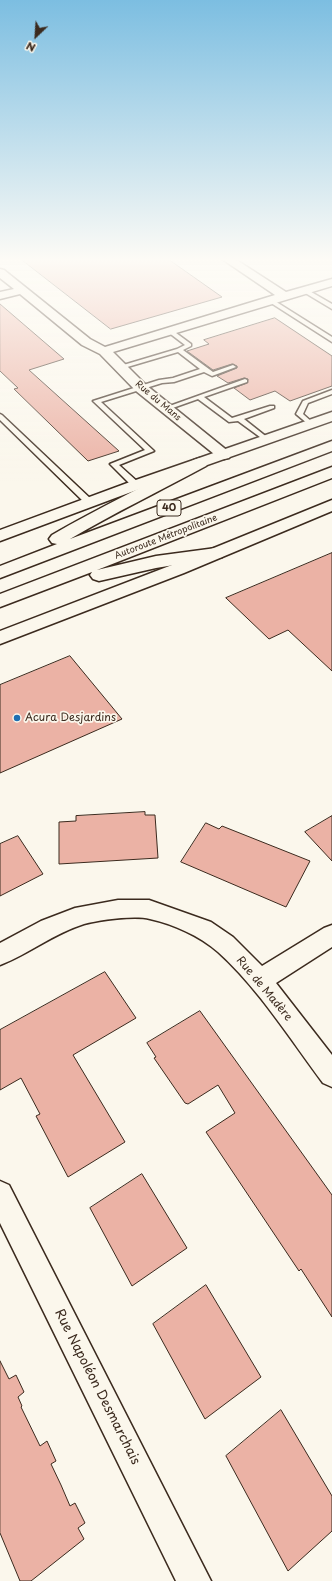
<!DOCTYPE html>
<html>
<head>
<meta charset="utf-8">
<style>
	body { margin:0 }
	#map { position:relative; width:332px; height:1581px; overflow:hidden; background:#fbf7ec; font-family:"Playpen Sans",sans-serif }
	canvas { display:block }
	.north { position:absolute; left:16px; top:16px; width:40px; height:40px; -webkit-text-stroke:3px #fbf7ec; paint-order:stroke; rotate:205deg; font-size:11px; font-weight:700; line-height:16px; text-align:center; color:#3b2a1e }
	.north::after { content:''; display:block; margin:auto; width:14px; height:18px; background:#3b2a1e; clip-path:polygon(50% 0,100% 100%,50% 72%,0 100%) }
</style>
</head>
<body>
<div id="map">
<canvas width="332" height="1581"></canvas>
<div class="north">N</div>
</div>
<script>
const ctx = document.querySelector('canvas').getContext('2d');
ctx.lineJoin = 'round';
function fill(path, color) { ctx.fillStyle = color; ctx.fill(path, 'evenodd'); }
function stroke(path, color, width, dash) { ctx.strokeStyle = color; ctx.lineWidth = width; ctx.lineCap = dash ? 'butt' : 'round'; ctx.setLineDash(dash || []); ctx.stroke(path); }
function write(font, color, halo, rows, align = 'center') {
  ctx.font = font + ' "Playpen Sans",sans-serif'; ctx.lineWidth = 3.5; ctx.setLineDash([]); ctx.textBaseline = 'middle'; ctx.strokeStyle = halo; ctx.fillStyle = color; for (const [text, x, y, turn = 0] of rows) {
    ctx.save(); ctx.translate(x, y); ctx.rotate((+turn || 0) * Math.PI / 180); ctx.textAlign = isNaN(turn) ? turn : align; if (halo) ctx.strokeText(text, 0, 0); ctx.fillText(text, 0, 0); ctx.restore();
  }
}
const building = new Path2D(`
	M 21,259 L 168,259 L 222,297 L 111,329 Z
	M 0,304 L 64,359 L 29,370 L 119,451 L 88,461 L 14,389 L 18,388 L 0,371 Z
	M 275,318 L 332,356 L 332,386 L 290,401 L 275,391 L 250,400 L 234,388 L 247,383 L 248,379 L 244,378 L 228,383 L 217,376 L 237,368 L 237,366 L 232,364 L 213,370 L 187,351 L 209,344 L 204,340 Z
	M 332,553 L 332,671 L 288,630 L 269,639 L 226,598 Z
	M 70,656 L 122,719 L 0,773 L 0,685 Z
	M 145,812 L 145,815 L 155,815 L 158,858 L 59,864 L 59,822 L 76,821 L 76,816 Z
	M 332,816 L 332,861 L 305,832 Z
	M 206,823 L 219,829 L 222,826 L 310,861 L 286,907 L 181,862 Z
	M 18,836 L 43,874 L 0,896 L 0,844 Z
	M 105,972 L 136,1018 L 73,1055 L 125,1142 L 68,1177 L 36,1116 L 40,1114 L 21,1078 L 0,1090 L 0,1030 Z
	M 200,1011 L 332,1195 L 332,1317 L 301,1269 L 299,1271 L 206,1132 L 235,1113 L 218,1085 L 188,1104 L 185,1103 L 154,1058 L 156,1057 L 147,1043 Z
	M 142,1174 L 187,1248 L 132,1286 L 90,1208 Z
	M 206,1285 L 261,1377 L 205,1419 L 153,1324 Z
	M 0,1361 L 9,1379 L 16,1375 L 24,1392 L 18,1397 L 22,1406 L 21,1407 L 40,1446 L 47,1441 L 56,1461 L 51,1464 L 61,1485 L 70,1506 L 75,1503 L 85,1523 L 78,1528 L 84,1539 L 31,1581 L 20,1581 L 0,1533 Z
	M 281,1410 L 332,1496 L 332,1531 L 288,1571 L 226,1456 Z`);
fill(building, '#ebb2a5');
stroke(building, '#3b2a1e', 1);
const service = new Path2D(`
	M 302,289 L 306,289 L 332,304 L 332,309 L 302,291 Z
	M 270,298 L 332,337 L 332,342 L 268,301 L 268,299 Z
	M 168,330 L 172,330 L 191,344 L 191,346 L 183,350 L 213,372 L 233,365 L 236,367 L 212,376 L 204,372 L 174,382 L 162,383 L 101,402 L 154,451 L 119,465 L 139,483 L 140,485 L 136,487 L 133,487 L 110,464 L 145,450 L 93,401 L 159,380 L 173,378 L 200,369 L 178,352 L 124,368 L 120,368 L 120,366 L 177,349 L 185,345 L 168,332 Z
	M 245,379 L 247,380 L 247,382 L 204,397 L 232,418 L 270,406 L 274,406 L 274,408 L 244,419 L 268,438 L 268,440 L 264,440 L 238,421 L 229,422 L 198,399 L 167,410 L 164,408 Z
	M 332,390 L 332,394 L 308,403 L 303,414 L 312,422 L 312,424 L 308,424 L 296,414 L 303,401 Z
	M 0,414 L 2,415 L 92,500 L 92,504 L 86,504 L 0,420 Z`);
const minor = new Path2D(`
	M 222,259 L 235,259 L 286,292 L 332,279 L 332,286 L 113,352 L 146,385 L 229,452 L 231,455 L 229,458 L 224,459 L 219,458 L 136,391 L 100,354 L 82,345 L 20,294 L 0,299 L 0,292 L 14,289 L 0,278 L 0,269 L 4,270 L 90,339 L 105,347 L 275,295 Z
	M 118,900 L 149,900 L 211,922 L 233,937 L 262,966 L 324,928 L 332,925 L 332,947 L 276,983 L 332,1055 L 332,1087 L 323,1083 C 290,1039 259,989 218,952 C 200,936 173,924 150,919 C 134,915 100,920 84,924 C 54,933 29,954 0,965 L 0,943 L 41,921 L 75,908 Z
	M 0,1181 L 9,1185 L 211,1581 L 176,1581 L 0,1223 Z`);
const secondary = new Path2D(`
	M 332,412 L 332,421 L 142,488 L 0,541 L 0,530 L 130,482 Z
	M 332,500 L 332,511 L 184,573 L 0,644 L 0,631 L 172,565 Z`);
const motorway = new Path2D(`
	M 332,441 L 332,451 L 0,578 L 0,566 L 57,544 L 52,543 L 49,539 L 52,535 C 98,508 147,485 194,460 L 200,458 L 206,460 L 208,463 L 206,466 C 160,491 114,513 70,539 Z
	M 332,467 L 332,478 L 97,570 L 156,556 L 216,548 L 222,549 L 225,553 L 222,557 L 156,568 L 99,581 L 93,579 L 90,575 L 92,572 L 0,607 L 0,594 Z`);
stroke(service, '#3b2a1e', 3);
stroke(minor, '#3b2a1e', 3);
stroke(secondary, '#3b2a1e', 3);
stroke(motorway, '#3b2a1e', 3);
fill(service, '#fbf7ec');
fill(minor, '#fbf7ec');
fill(secondary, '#fbf7ec');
fill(motorway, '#fbf7ec');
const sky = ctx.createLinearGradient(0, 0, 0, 481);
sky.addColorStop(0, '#7cbee1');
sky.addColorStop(0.54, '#fdfbf6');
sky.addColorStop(1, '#fdfbf600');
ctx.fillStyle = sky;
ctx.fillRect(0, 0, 332, 481);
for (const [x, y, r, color] of [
	[17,718,4,"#1f6fb2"]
]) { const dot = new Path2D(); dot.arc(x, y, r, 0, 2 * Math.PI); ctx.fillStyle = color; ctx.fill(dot); stroke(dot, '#fbf7ec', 1.5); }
write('9px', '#3b2a1e', '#fbf7ec', [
	["Rue du Mans",158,401,40],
	["Autoroute Métropolitaine",166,537,-21]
]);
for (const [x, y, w] of [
	[169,508,24]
]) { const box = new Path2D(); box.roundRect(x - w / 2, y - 8, w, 16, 3); ctx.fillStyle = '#fbf7ec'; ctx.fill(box); stroke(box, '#3b2a1e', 1); }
write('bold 10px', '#3b2a1e', null, [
	["40",169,508]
]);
write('11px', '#3b2a1e', '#fbf7ec', [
	["Acura Desjardins",25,718]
], 'left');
write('11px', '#3b2a1e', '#fbf7ec', [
	["Rue de Madère",264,989,50]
]);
write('13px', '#3b2a1e', '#fbf7ec', [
	["Rue Napoléon Desmarchais",97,1387,63]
]);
</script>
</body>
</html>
